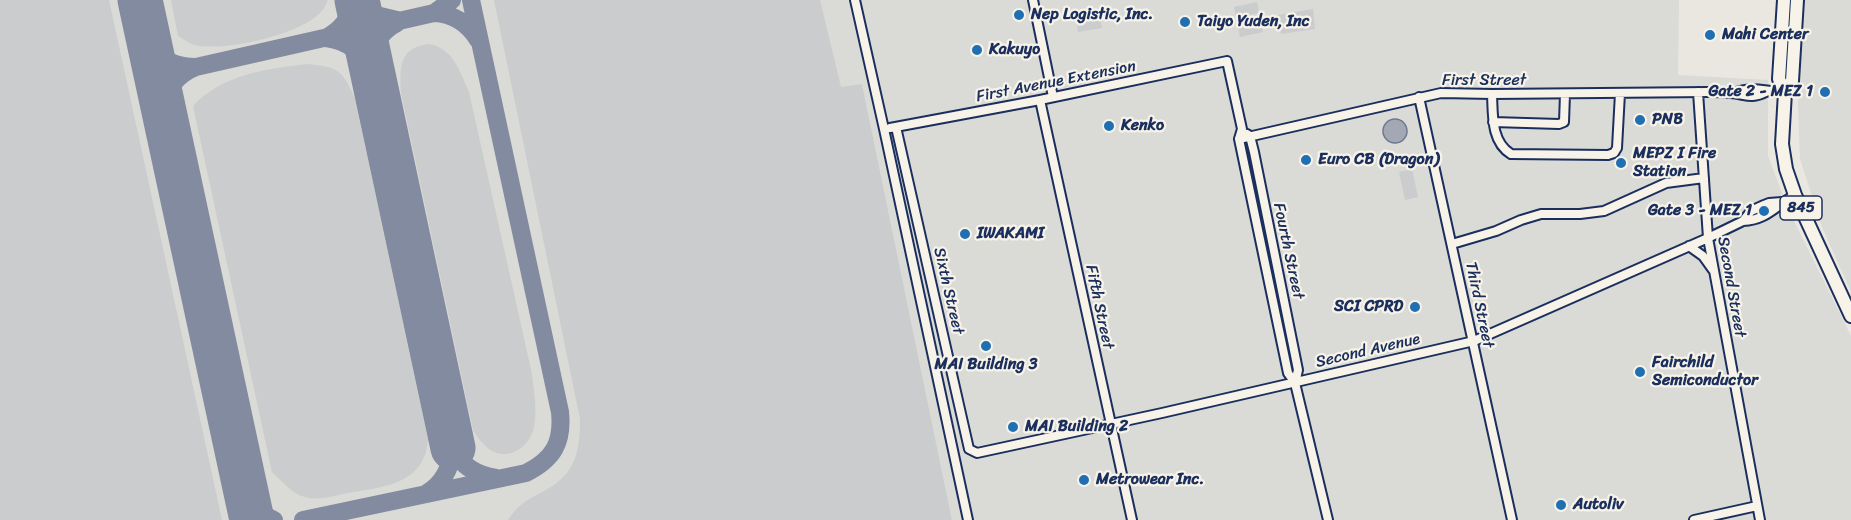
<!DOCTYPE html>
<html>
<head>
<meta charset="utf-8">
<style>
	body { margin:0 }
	canvas { display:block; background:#eae7e0 }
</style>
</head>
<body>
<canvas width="1851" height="520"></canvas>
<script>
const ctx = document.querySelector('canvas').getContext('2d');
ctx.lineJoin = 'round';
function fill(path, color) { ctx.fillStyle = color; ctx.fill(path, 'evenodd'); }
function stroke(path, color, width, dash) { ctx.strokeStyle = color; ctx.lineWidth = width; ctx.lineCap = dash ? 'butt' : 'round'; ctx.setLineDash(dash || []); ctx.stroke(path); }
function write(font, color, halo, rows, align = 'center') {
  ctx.font = font + ' Sriracha,sans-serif'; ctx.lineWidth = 4.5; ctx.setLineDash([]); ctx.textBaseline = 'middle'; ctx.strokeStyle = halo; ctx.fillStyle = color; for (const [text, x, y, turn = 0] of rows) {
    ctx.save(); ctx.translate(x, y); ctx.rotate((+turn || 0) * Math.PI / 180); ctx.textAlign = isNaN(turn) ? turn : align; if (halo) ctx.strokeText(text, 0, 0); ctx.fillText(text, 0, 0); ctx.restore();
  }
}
fill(new Path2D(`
	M 0,0 L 1679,0 L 1678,75 L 1768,80 L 1768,156 L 1789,211 L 1851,336 L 1851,520 L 952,520 L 862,84 L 849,87 L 943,520 L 0,520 Z
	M 1805,0 L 1851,0 L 1851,292 L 1822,227 L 1800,159 L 1798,102 Z`), '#dadad6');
fill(new Path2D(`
	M 0,0 L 109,0 L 222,520 L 0,520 Z
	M 171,0 L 328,0 C 326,4 324,9 321,12 C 300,35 224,52 194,45 C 189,43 183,39 178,36 Z
	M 494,0 L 820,0 L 841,87 L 862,84 L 952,520 L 508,520 C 520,503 527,500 544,491 C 576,474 580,452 580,419 Z
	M 1257,2 L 1259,13 L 1236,18 L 1234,7 Z
	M 1313,9 L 1315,29 L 1281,34 L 1278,15 Z
	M 1099,12 L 1102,28 L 1078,32 L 1076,16 Z
	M 1261,21 L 1263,32 L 1240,37 L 1238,27 Z
	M 429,44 C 454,49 459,70 469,92 L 532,374 C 534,393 538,413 533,431 C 527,448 509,460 492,451 C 484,446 478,438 473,430 L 401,93 C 400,68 398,48 429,44 Z
	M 307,64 C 338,67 343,70 355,99 L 428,440 C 424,485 383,487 347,493 C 334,496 318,501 305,497 C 292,494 282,481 272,472 L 193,106 C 223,74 266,69 307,64 Z
	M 1412,169 L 1418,197 L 1405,200 L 1399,172 Z`), '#cbcccd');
const water = new Path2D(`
	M1383 131a12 12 0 1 1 24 0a12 12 0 1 1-24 0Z`);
fill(water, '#a3a8b4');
stroke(water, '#6d7892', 1.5);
stroke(new Path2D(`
	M 360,0 L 376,15 L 397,20
	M 434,13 C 454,14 468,23 478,40
	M 329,36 C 343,28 351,16 354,0
	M 326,38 C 348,41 361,52 372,70
	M 150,47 C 163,61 177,67 196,67
	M 372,70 C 370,50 379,32 397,23
	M 164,111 C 165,90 176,75 196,67 L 434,13 L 452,0
	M 453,448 C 461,466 476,475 496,478
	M 246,490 C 252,504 260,514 274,520
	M 427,493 C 444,483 451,467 453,448
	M 303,520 L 526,473 C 554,459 563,442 560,412 L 471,0`), '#828b9f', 18);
stroke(new Path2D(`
	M 140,0 L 252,520
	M 357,0 L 453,448`), '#828b9f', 45);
const minor = new Path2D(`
	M 855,0 L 884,129 L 968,520
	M 1033,0 L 1053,97
	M 1698,92 L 1708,238 L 1760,520
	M 1734,93 C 1753,85 1765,92 1785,92
	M 1492,94 C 1493,115 1491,142 1511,154 L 1608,155 L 1614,153 L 1617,148 L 1620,93
	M 1419,97 L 1512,520
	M 1040,100 L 1132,520
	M 1493,122 L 1559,124 L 1564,122 L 1565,94
	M 896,127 L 969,449 L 977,453 L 1162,413 L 1474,341 L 1708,238 L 1743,221 L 1751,211 L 1764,205 L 1769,203 L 1782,202
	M 890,128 L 1040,100 L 1227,61 L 1242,129 L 1239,139 L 1288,373 L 1295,383 L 1328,520
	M 1247,134 L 1250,136 L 1254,152 L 1298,370 L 1295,383
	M 1239,139 L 1441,93 L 1492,94 L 1709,92 C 1716,92 1723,92 1730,93 C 1746,94 1750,100 1766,92
	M 1743,221 C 1767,220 1775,206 1795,195
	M 1452,244 L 1496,231 L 1521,220 L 1541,214 L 1580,214 L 1604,211 L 1666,183 L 1704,178
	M 1689,246 L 1703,256 L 1713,270
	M 1694,520 L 1757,506`);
const primary = new Path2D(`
	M 1784,0 L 1779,79 L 1785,92
	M 1797,0 L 1792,81 L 1785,92 L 1782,144 L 1786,169 L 1795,195 L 1851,316`);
stroke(minor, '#1b2f5e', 12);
stroke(primary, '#1b2f5e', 16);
stroke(minor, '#f7f3e8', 8);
stroke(primary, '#f7f3e8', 12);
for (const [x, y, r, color] of [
	[1019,15,6,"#1f6fb2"],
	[1185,22,6,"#1f6fb2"],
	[1710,35,6,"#1f6fb2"],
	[977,50,6,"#1f6fb2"],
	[1825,92,6,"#1f6fb2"],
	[1640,120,6,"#1f6fb2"],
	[1109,126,6,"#1f6fb2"],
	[1306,160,6,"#1f6fb2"],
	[1621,163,6,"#1f6fb2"],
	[1764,211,6,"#1f6fb2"],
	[965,234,6,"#1f6fb2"],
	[1415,307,6,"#1f6fb2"],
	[986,346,6,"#1f6fb2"],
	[1640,372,6,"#1f6fb2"],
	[1013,427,6,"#1f6fb2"],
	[1084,480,6,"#1f6fb2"],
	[1561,505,6,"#1f6fb2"]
]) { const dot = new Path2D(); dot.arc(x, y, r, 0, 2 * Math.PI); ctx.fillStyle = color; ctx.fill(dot); stroke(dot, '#f7f3e8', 2); }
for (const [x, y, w] of [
	[1801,208,42]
]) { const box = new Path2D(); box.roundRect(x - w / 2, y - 12, w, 24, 4.5); ctx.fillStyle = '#f7f3e8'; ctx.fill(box); stroke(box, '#1b2f5e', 1.5); }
write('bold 15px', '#1b2f5e', null, [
	["845",1801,208]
]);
write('bold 16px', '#1b2f5e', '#f7f3e8', [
	["Nep Logistic, Inc.",1031,15],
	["Taiyo Yuden, Inc",1197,22],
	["Mahi Center",1722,35],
	["Kakuyo",989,50],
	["Gate 2 - MEZ 1",1813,92,"right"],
	["PNB",1652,120],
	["Kenko",1121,126],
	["MEPZ I Fire",1633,154],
	["Station",1633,172],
	["Euro CB (Dragon)",1318,160],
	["Gate 3 - MEZ 1",1752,211,"right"],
	["IWAKAMI",977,234],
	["SCI CPRD",1403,307,"right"],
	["Fairchild",1652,363],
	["Semiconductor",1652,381],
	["MAI Building 3",986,365,"center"],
	["MAI Building 2",1025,427],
	["Metrowear Inc.",1096,480],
	["Autoliv",1573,505]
], 'left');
write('16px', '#1b2f5e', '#f7f3e8', [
	["First Street",1484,81],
	["First Avenue Extension",1056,82,-11],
	["Fourth Street",1288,251,78],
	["Second Street",1731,287,80],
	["Sixth Street",948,291,77],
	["Third Street",1479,305,78],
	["Fifth Street",1099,307,78],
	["Second Avenue",1368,351,-13]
]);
</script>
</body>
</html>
